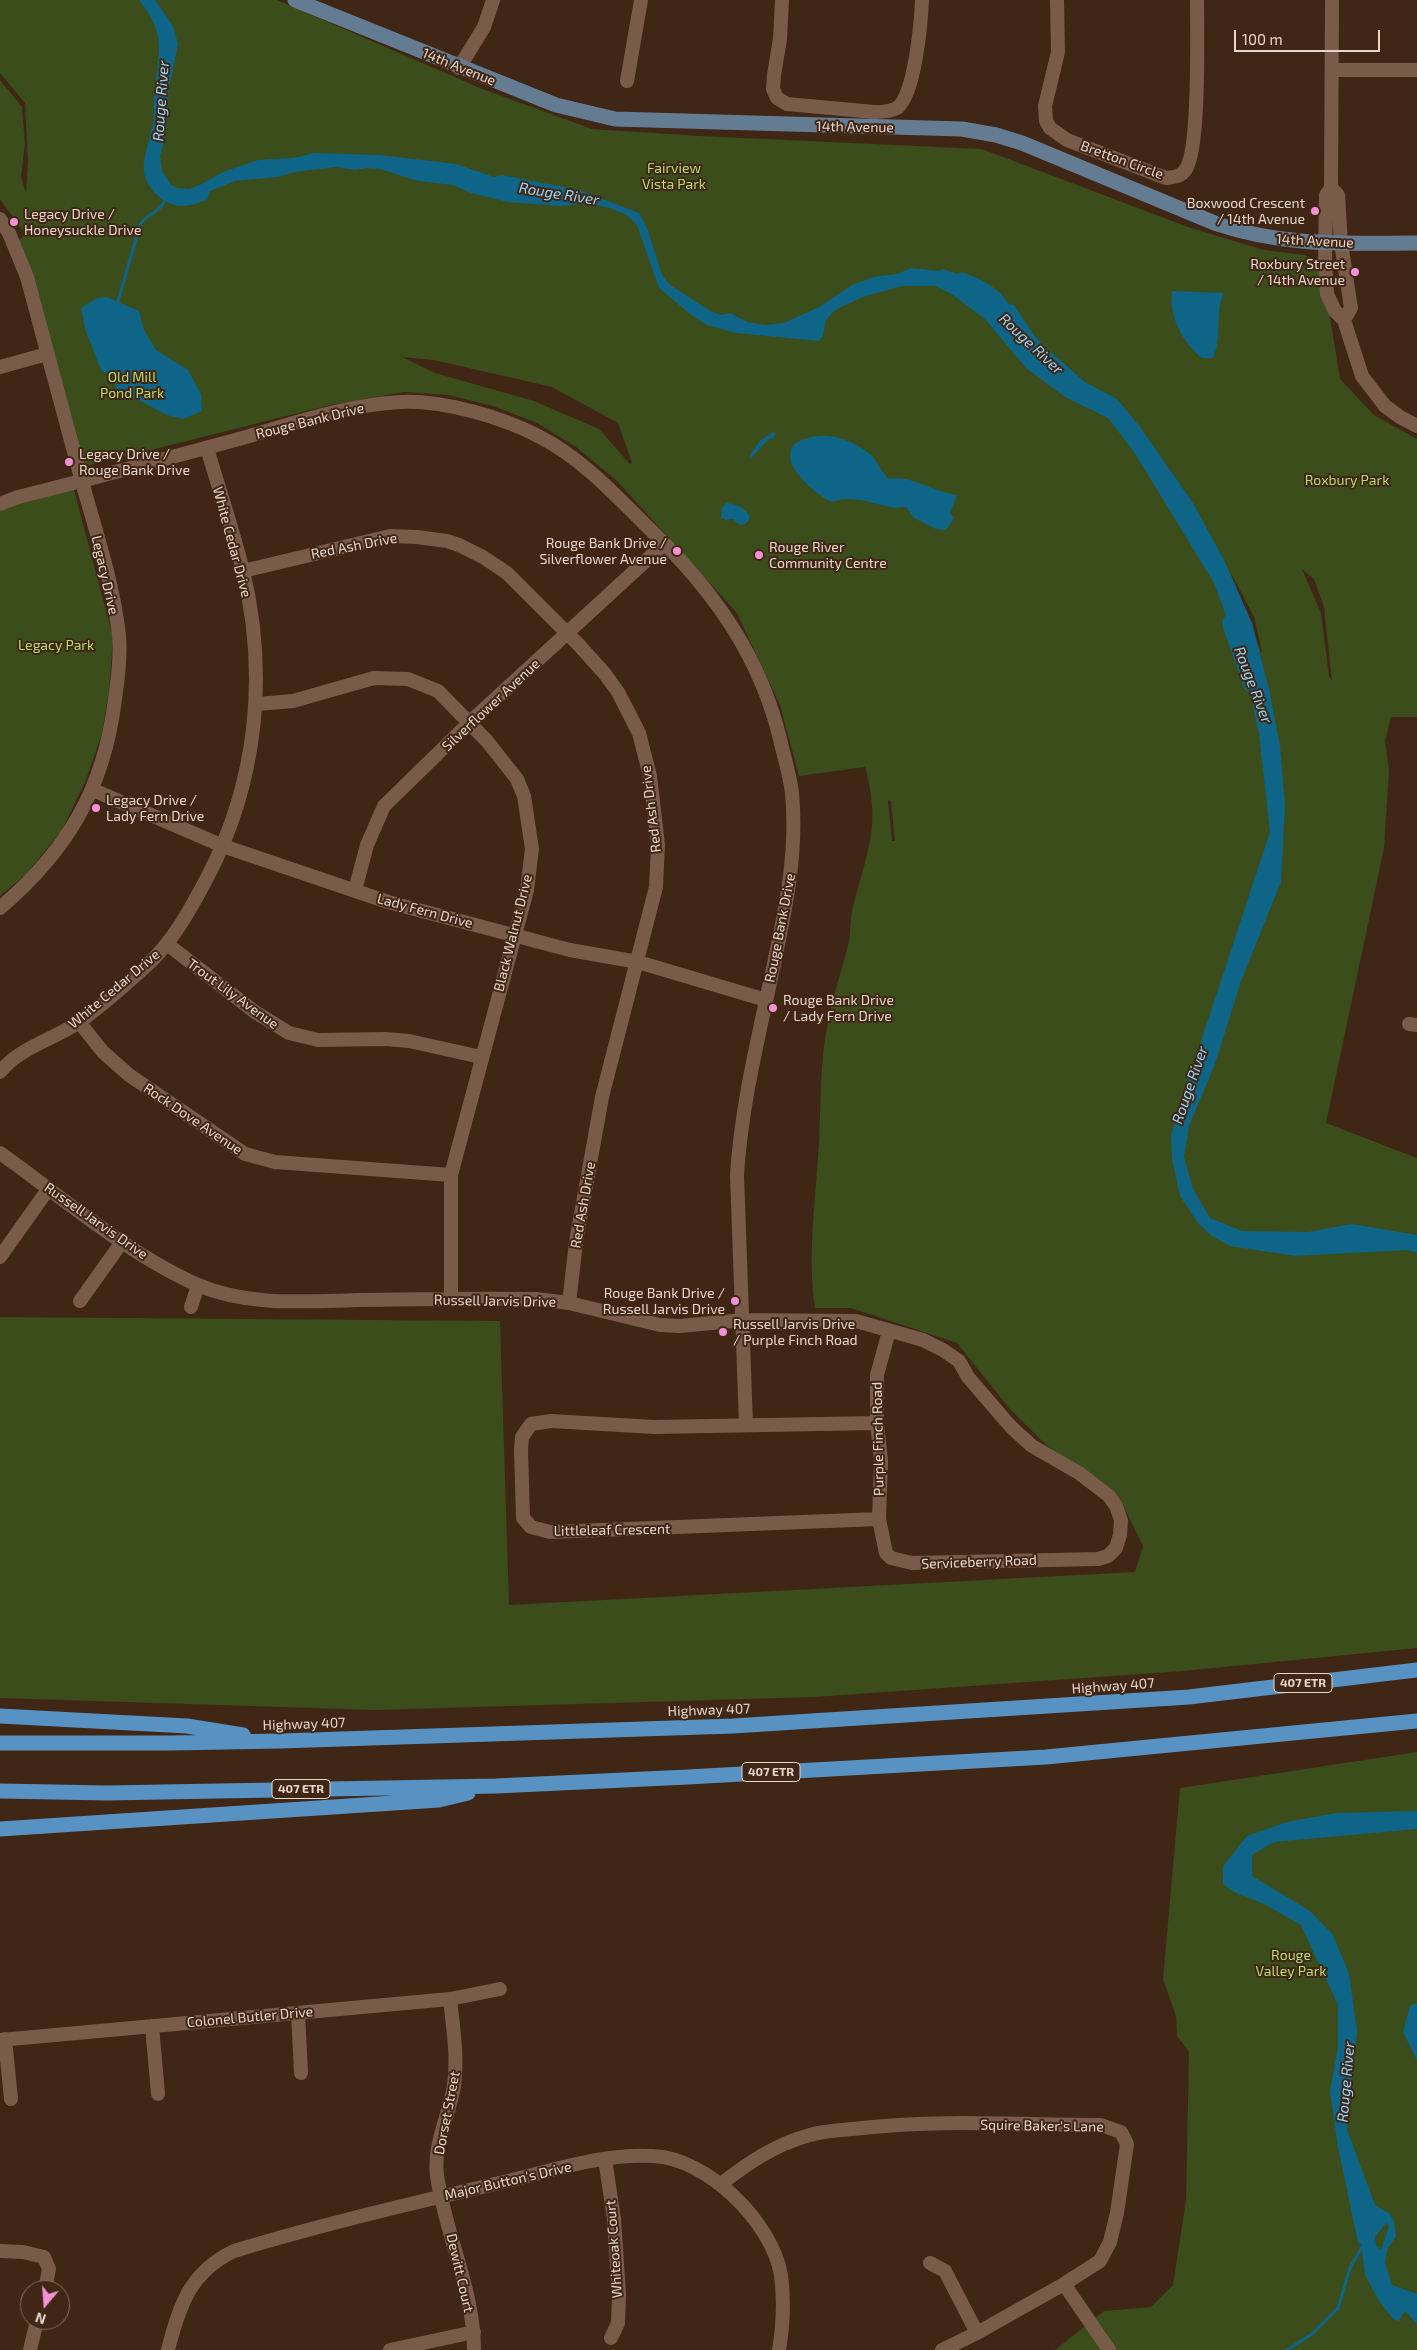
<!DOCTYPE html>
<html>
<head>
<meta charset="utf-8">
<style>
	body { margin:0 }
	#map { position:relative; width:1417px; height:2350px; overflow:hidden; background:#402615; font-family:"Exo 2",sans-serif }
	canvas { display:block }
	.north { position:absolute; left:20px; top:2280px; width:50px; height:50px; box-sizing:border-box; background:#402615; border:1px solid #836c5e; border-radius:50%; rotate:198deg; font-size:14px; font-weight:700; line-height:20px; text-align:center; color:#e7d6cc }
	.north::after { content:''; display:block; margin:auto; width:18px; height:22px; background:#f391d6; clip-path:polygon(50% 0,100% 100%,50% 72%,0 100%) }
	.scale { position:absolute; left:1234px; top:30px; width:146px; height:22px; box-sizing:border-box; border:2px solid #e7d6cc; border-top:0; padding-left:6px; font-size:15px; line-height:18px; white-space:nowrap; color:#e7d6cc; -webkit-text-stroke:4px #402615; paint-order:stroke }
</style>
</head>
<body>
<div id="map">
<canvas width="1417" height="2350"></canvas>
<div class="north">N</div>
<div class="scale">100 m</div>
</div>
<script>
const ctx = document.querySelector('canvas').getContext('2d');
ctx.lineJoin = 'round';
function fill(path, color) { ctx.fillStyle = color; ctx.fill(path, 'evenodd'); }
function stroke(path, color, width, dash) { ctx.strokeStyle = color; ctx.lineWidth = width; ctx.lineCap = dash ? 'butt' : 'round'; ctx.setLineDash(dash || []); ctx.stroke(path); }
function write(font, color, halo, rows, align = 'center') {
  ctx.font = font + ' "Exo 2",sans-serif'; ctx.lineWidth = 4; ctx.setLineDash([]); ctx.textBaseline = 'middle'; ctx.strokeStyle = halo; ctx.fillStyle = color; for (const [text, x, y, turn = 0] of rows) {
    ctx.save(); ctx.translate(x, y); ctx.rotate((+turn || 0) * Math.PI / 180); ctx.textAlign = isNaN(turn) ? turn : align; if (halo) ctx.strokeText(text, 0, 0); ctx.fillText(text, 0, 0); ctx.restore();
  }
}
fill(new Path2D(`
	M 0,0 L 277,0 L 480,88 L 592,129 L 700,136 L 982,149 L 1188,227 L 1264,250 L 1305,255 L 1318,262 L 1289,264 L 1322,267 L 1340,379 L 1374,415 L 1417,439 L 1417,717 L 1391,717 L 1385,741 L 1389,770 L 1384,848 L 1326,1123 L 1417,1158 L 1417,1648 L 1183,1671 L 815,1697 L 375,1710 L 0,1698 L 0,1317 L 500,1321 L 509,1605 L 1135,1572 L 1143,1546 L 1120,1499 L 1045,1444 L 1009,1408 L 957,1343 L 851,1308 L 815,1308 C 807,1256 816,1196 819,1142 C 821,1102 820,1061 828,1021 C 833,994 843,968 849,941 C 851,928 850,915 854,903 C 868,849 881,825 865,767 L 799,776 L 780,705 L 737,613 L 617,481 L 576,447 L 537,423 L 493,406 L 448,395 L 404,392 L 330,405 L 87,466 L 83,460 L 18,241 L 25,234 L 0,199 L 0,80 L 22,107 L 25,144 L 21,177 L 26,193 L 28,160 L 25,103 L 0,73 ZM 402,357 L 434,360 L 552,387 L 618,423 L 632,463 L 630,464 L 599,429 L 534,401 L 435,373 ZM 1302,569 L 1314,579 L 1324,607 L 1332,681 L 1329,676 L 1321,613 ZM 1230,571 L 1254,617 L 1262,652 L 1261,652 ZM 888,800 L 891,801 L 895,841 L 892,841 Z
	M 65,489 L 74,490 L 113,637 L 109,691 L 102,733 L 86,780 L 62,830 L 26,874 L 0,896 L 0,508 Z
	M 1417,1752 L 1417,2350 L 1055,2350 L 1104,2311 L 1151,2307 L 1173,2285 L 1186,2200 L 1189,2052 L 1177,2036 L 1176,2016 L 1163,1979 L 1180,1788 Z`), '#3a4d1b');
fill(new Path2D(`
	M 139,0 L 155,0 L 173,26 L 178,44 L 169,89 L 166,133 L 160,156 L 162,171 L 171,185 L 177,188 L 189,189 L 200,185 L 223,172 L 258,160 L 293,158 L 314,153 L 380,155 L 456,164 L 494,177 L 502,175 L 579,190 L 639,213 L 647,228 L 662,275 L 670,285 L 712,312 L 721,315 L 730,313 L 747,322 L 765,325 L 784,323 L 821,306 L 852,285 L 873,277 L 897,274 L 911,268 L 939,271 L 943,269 L 957,274 L 962,272 C 978,278 1001,288 1008,304 L 1014,305 L 1033,334 L 1046,348 L 1085,382 L 1117,399 L 1140,427 L 1193,503 L 1224,560 L 1252,623 L 1269,689 L 1280,746 L 1285,805 L 1281,882 L 1241,981 L 1215,1064 L 1189,1126 L 1184,1157 L 1193,1189 L 1210,1218 L 1242,1231 L 1308,1232 L 1352,1224 L 1417,1235 L 1417,1253 L 1408,1250 L 1295,1256 L 1230,1246 L 1212,1236 L 1198,1223 L 1180,1196 L 1172,1158 L 1171,1136 L 1176,1117 L 1270,832 L 1259,734 L 1243,661 L 1214,583 L 1134,452 L 1108,418 L 1065,397 L 1026,368 L 985,319 L 953,295 L 936,286 L 902,286 L 863,297 L 837,309 L 830,315 L 825,322 L 823,336 L 819,341 L 736,333 L 707,325 L 690,314 L 659,288 L 637,225 L 627,215 L 610,208 L 587,203 L 561,206 L 508,202 L 471,193 L 453,185 L 418,181 L 380,169 L 366,168 L 355,170 L 336,167 L 294,172 L 278,177 L 235,181 L 210,191 L 207,200 C 198,203 190,206 181,206 C 164,205 146,188 144,172 C 142,159 151,137 153,123 C 155,115 153,106 154,97 C 158,55 168,35 139,0 Z
	M 1172,291 L 1224,293 C 1214,313 1223,336 1213,358 L 1202,358 C 1182,342 1169,317 1172,291 Z
	M 107,297 L 139,311 L 144,330 L 156,350 L 188,370 L 201,394 L 202,411 L 183,419 L 167,415 L 116,388 L 113,377 L 101,370 L 85,329 L 81,308 L 97,298 Z
	M 773,432 L 776,434 L 773,438 L 769,439 L 752,457 L 749,456 L 760,441 Z
	M 819,436 C 836,434 860,444 873,457 C 879,464 882,473 889,479 C 910,474 934,492 957,495 L 950,513 L 954,518 L 946,530 L 936,529 L 914,518 L 906,507 C 902,507 898,508 894,508 C 876,504 848,494 832,502 C 819,497 779,465 793,446 C 799,439 810,437 819,436 Z
	M 726,503 C 737,504 743,507 750,516 L 748,522 C 741,527 739,525 733,519 L 726,520 L 721,518 L 722,508 Z
	M 1417,1811 L 1417,1829 L 1274,1842 L 1252,1855 L 1252,1876 L 1310,1911 L 1333,1935 L 1349,1974 L 1357,2031 L 1347,2130 L 1374,2202 L 1376,2206 L 1389,2213 L 1394,2221 L 1396,2237 L 1387,2249 L 1385,2263 L 1392,2285 L 1417,2294 L 1417,2324 L 1406,2312 L 1403,2313 L 1399,2321 L 1394,2320 L 1379,2301 L 1365,2275 L 1361,2244 L 1358,2243 L 1338,2147 L 1330,2091 L 1338,2047 L 1338,2005 L 1301,1925 L 1264,1904 L 1234,1892 L 1223,1884 L 1223,1866 L 1247,1836 L 1287,1822 L 1336,1813 ZM 1386,2223 L 1389,2226 L 1381,2250 L 1376,2245 L 1375,2237 Z
	M 1417,2003 L 1417,2060 L 1403,2032 L 1410,2006 Z`), '#0f6587');
stroke(new Path2D(`
	M 118,301 L 140,225 C 148,211 158,216 167,197
	M 1287,2350 L 1312,2334 L 1338,2308 L 1350,2268 L 1363,2245`), '#0f6587', 3);
stroke(new Path2D(`
	M 1231,623 L 1252,683`), '#0f6587', 18);
stroke(new Path2D(`
	M 782,0 L 780,39 L 774,75 L 773,89 L 777,98 L 787,104 L 874,112 C 881,112 890,112 897,108 C 915,95 921,22 922,0
	M 1057,0 L 1058,52 L 1045,106 L 1046,121 L 1050,128 L 1067,140 L 1166,178 C 1174,177 1181,177 1186,169 C 1200,148 1197,30 1197,0
	M 1332,0 L 1331,188 L 1326,195 L 1325,260 L 1327,294 L 1335,311 L 1344,320 L 1362,376 L 1385,406 L 1400,417 L 1417,426
	M 459,68 L 484,27 L 493,0
	M 1333,70 L 1417,70
	M 627,81 L 641,0
	M 1331,188 L 1338,195 L 1341,243 L 1351,308 L 1344,320
	M 0,219 L 9,233 L 27,277 C 45,344 63,411 81,478 C 95,529 113,582 119,635 C 121,656 118,679 115,699 C 104,789 68,850 0,908
	M 0,367 L 47,354
	M 0,504 L 18,497 C 91,479 165,459 239,439 C 292,424 345,405 400,402 C 443,400 503,417 540,437 C 587,461 623,504 661,540 C 718,597 761,660 780,739 C 784,757 790,775 792,793 C 798,857 784,916 771,978 C 757,1043 741,1109 737,1175 L 746,1425
	M 243,571 L 390,536 L 417,537 L 447,541 L 459,545 L 483,557 L 507,573 L 578,644 L 605,674 L 618,692 L 639,733 L 650,776 L 658,845 L 656,887 L 602,1097 L 576,1242 L 569,1303
	M 257,704 L 293,701 L 374,678 L 408,679 L 438,691 L 487,741 L 517,779 L 524,796 L 532,849 L 527,890 L 451,1175 L 451,1299
	M 93,790 L 223,846 L 388,902 L 570,950 L 638,962 L 766,1000
	M 355,890 L 367,845 L 384,806 L 468,724 L 664,544
	M 167,944 L 255,1012 L 289,1033 L 318,1040 L 385,1039 L 409,1041 L 481,1057
	M 79,1022 L 103,1052 L 129,1075 L 245,1154 L 275,1162 L 451,1175
	M 1409,1024 L 1417,1025
	M 0,1072 C 20,1047 53,1040 79,1022 C 102,1006 125,985 146,966 C 173,942 191,908 208,876 C 257,782 268,674 243,571 C 233,530 219,489 207,448
	M 0,1153 C 62,1197 129,1255 198,1285 C 249,1307 308,1301 362,1300 C 420,1299 478,1298 536,1299 L 569,1303 L 660,1325 L 680,1326 L 744,1320 L 856,1321 L 923,1340 L 943,1350 L 959,1361 L 968,1377 L 1011,1427 L 1032,1446 L 1079,1473 L 1109,1496 L 1116,1506 L 1121,1520 L 1120,1535 L 1116,1548 L 1108,1556 L 1098,1559 L 912,1563 L 891,1558 L 886,1553 L 879,1519 L 881,1461 L 877,1423 L 877,1375 L 889,1331
	M 0,1257 L 49,1188
	M 80,1301 L 122,1242
	M 191,1307 L 198,1285
	M 877,1423 L 654,1427 L 551,1421 L 531,1424 L 522,1437 L 521,1450 L 523,1518 L 531,1527 L 550,1532 L 879,1519
	M 450,1999 C 453,2028 458,2057 454,2086 C 449,2116 433,2145 437,2175 C 445,2234 474,2290 474,2350
	M 298,2013 L 301,2073
	M 152,2026 L 158,2094
	M 5,2039 L 11,2099
	M 0,2040 L 450,1999 L 500,1989
	M 605,2159 L 614,2219 L 619,2294 L 618,2323 L 611,2338
	M 721,2184 C 748,2163 776,2144 810,2135 C 826,2130 845,2130 862,2128 C 941,2119 1022,2125 1101,2125 L 1121,2132 L 1127,2144 L 1117,2213 L 1110,2242 L 1100,2261 L 1064,2284 L 977,2333 L 942,2350
	M 0,2251 L 23,2252 L 44,2257 L 49,2269 L 45,2290
	M 930,2263 L 945,2271 L 977,2333
	M 1064,2284 L 1109,2350
	M 30,2350 L 37,2320
	M 168,2350 C 179,2306 190,2272 234,2251 C 323,2224 417,2202 508,2181 C 555,2170 604,2153 653,2156 C 707,2158 772,2222 781,2275 C 784,2298 783,2326 779,2350
	M 390,2350 L 474,2332`), '#785b48', 14);
stroke(new Path2D(`
	M 295,0 L 556,105 L 615,119 L 962,129 L 996,135 L 1022,143 L 1217,224 C 1286,247 1346,243 1417,243`), '#647c91', 15);
stroke(new Path2D(`
	M 0,1716 L 187,1726 L 243,1735
	M 0,1743 L 171,1743 L 281,1741 L 733,1726 L 1189,1697 L 1417,1670
	M 0,1791 L 107,1793 L 496,1786 L 688,1777 L 1046,1757 L 1417,1721
	M 0,1829 L 439,1800 L 468,1793`), '#5792c2', 15);
for (const [x, y, r, color] of [
	[1315,211,5,"#f391d6"],
	[14,222,5,"#f391d6"],
	[1355,272,5,"#f391d6"],
	[69,462,5,"#f391d6"],
	[677,551,5,"#f391d6"],
	[759,555,5,"#f391d6"],
	[96,808,5,"#f391d6"],
	[773,1008,5,"#f391d6"],
	[735,1301,5,"#f391d6"],
	[723,1332,5,"#f391d6"]
]) { const dot = new Path2D(); dot.arc(x, y, r, 0, 2 * Math.PI); ctx.fillStyle = color; ctx.fill(dot); stroke(dot, '#402615', 2); }
for (const [x, y, w] of [
	[1303,1683,58],
	[771,1772,58],
	[301,1789,58]
]) { const box = new Path2D(); box.roundRect(x - w / 2, y - 9.5, w, 19, 4); ctx.fillStyle = '#402615'; ctx.fill(box); stroke(box, '#e7d6cc', 1); }
write('bold 12px', '#e7d6cc', null, [
	["407 ETR",1303,1683],
	["407 ETR",771,1772],
	["407 ETR",301,1789]
]);
write('14px', '#e7d6cc', '#402615', [
	["14th Avenue",459,67,22],
	["14th Avenue",855,127,1],
	["Bretton Circle",1122,160,20],
	["14th Avenue",1315,241,3],
	["Rouge Bank Drive",310,421,-14],
	["White Cedar Drive",232,542,75],
	["Red Ash Drive",354,546,-11],
	["Legacy Drive",105,575,77],
	["Silverflower Avenue",491,705,-43],
	["Red Ash Drive",651,809,-97],
	["Lady Fern Drive",425,911,15],
	["Rouge Bank Drive",780,928,-79],
	["Black Walnut Drive",513,933,-76],
	["White Cedar Drive",114,989,-40],
	["Trout Lily Avenue",233,994,36],
	["Rock Dove Avenue",193,1119,34],
	["Red Ash Drive",583,1205,-80],
	["Russell Jarvis Drive",96,1221,35],
	["Russell Jarvis Drive",495,1301,1],
	["Purple Finch Road",878,1439,-91],
	["Littleleaf Crescent",612,1530,-1],
	["Serviceberry Road",979,1562,-2],
	["Highway 407",1113,1686,-4],
	["Highway 407",709,1710,-2],
	["Highway 407",304,1724,-2],
	["Colonel Butler Drive",250,2017,-5],
	["Dorset Street",447,2113,-79],
	["Squire Baker's Lane",1042,2126,1],
	["Major Button's Drive",508,2181,-13],
	["Whiteoak Court",614,2249,-94],
	["Dewitt Court",460,2273,77]
]);
write('14px', '#b3de71', '#402615', [
	["Fairview",674,168],
	["Vista Park",674,184],
	["Old Mill",132,377],
	["Pond Park",132,393],
	["Roxbury Park",1347,480],
	["Legacy Park",56,645],
	["Rouge",1291,1955],
	["Valley Park",1291,1971]
]);
write('14px', '#e7d6cc', '#402615', [
	["Boxwood Crescent",1305,203,"right"],
	["/ 14th Avenue",1305,219,"right"],
	["Legacy Drive /",24,214],
	["Honeysuckle Drive",24,230],
	["Roxbury Street",1345,264,"right"],
	["/ 14th Avenue",1345,280,"right"],
	["Legacy Drive /",79,454],
	["Rouge Bank Drive",79,470],
	["Rouge Bank Drive /",667,543,"right"],
	["Silverflower Avenue",667,559,"right"],
	["Rouge River",769,547],
	["Community Centre",769,563],
	["Legacy Drive /",106,800],
	["Lady Fern Drive",106,816],
	["Rouge Bank Drive",783,1000],
	["/ Lady Fern Drive",783,1016],
	["Rouge Bank Drive /",725,1293,"right"],
	["Russell Jarvis Drive",725,1309,"right"],
	["Russell Jarvis Drive",733,1324],
	["/ Purple Finch Road",733,1340]
], 'left');
write('italic 15px', '#91d7fc', '#402615', [
	["Rouge River",161,101,-86],
	["Rouge River",559,194,9],
	["Rouge River",1031,344,43],
	["Rouge River",1253,685,69],
	["Rouge River",1190,1085,-71],
	["Rouge River",1346,2082,-85]
]);
</script>
</body>
</html>
